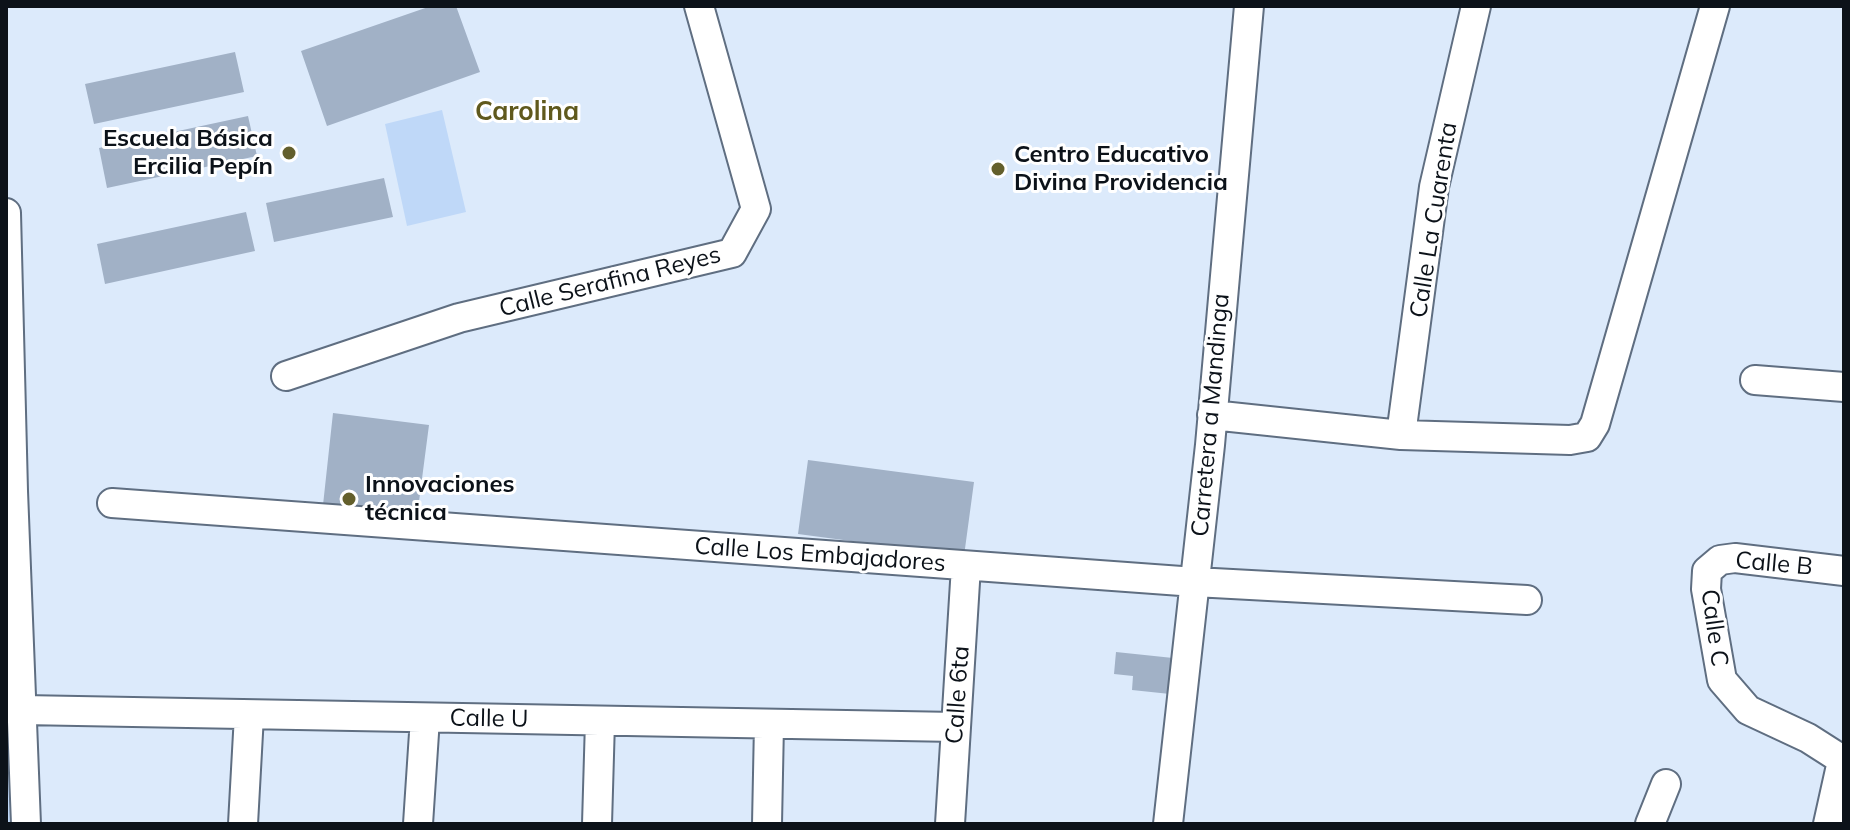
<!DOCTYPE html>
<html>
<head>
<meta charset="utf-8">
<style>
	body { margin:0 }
	#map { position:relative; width:1850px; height:830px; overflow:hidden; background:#dceafb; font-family:Mulish,sans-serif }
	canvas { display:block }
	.frame { position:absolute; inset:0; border:8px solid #0c1219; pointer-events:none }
</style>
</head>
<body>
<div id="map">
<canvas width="1850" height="830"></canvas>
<div class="frame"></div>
</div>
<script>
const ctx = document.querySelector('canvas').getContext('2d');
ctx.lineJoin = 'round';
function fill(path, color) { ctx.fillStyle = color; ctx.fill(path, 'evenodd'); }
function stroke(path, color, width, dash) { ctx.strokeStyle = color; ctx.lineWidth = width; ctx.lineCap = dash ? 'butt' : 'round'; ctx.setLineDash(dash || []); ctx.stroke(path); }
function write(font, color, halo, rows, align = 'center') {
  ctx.font = font + ' Mulish,sans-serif'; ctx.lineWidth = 6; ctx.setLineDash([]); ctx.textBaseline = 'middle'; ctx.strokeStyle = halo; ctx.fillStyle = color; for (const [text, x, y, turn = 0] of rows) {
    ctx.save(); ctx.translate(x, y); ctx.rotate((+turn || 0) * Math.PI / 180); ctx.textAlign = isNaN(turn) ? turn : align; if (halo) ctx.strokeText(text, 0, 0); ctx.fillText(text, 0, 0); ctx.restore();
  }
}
fill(new Path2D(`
	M 442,110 L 466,212 L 407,226 L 385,124 Z
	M 6,661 L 12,824 L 6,824 Z`), '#bfd8f8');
fill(new Path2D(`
	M 431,6 L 456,6 L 480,72 L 327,126 L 301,51 Z
	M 235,52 L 244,92 L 94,124 L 85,84 Z
	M 248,116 L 257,156 L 107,188 L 99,148 Z
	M 384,178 L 393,217 L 274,242 L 266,203 Z
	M 246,212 L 255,251 L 105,284 L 97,244 Z
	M 333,413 L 429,425 L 417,517 L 323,505 Z
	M 808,460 L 974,482 L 964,556 L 798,534 Z
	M 1116,652 L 1173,658 L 1170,694 L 1132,690 L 1133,676 L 1114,674 Z`), '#a1b1c6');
const minor = new Path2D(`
	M 6,213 L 13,491 L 26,824
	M 286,376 L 459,318 L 732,253 L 756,209 L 699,6
	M 1755,380 L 1844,387
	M 1212,415 L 1401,435 L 1570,440 L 1587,437 L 1595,424 L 1715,6
	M 1401,435 L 1434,187 L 1476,6
	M 112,503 L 1195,582 L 1527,600
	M 1844,571 L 1735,558 L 1720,560 L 1707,571 L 1706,589 L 1722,680 L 1748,710 L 1808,738 L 1844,761
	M 23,710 L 956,727
	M 243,824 L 249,715
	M 418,824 L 425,718
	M 597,824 L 600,721
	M 767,824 L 769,724
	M 950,824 L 966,566
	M 1168,824 L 1210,445 L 1249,6
	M 1650,824 L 1666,784
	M 1828,824 L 1842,761`);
stroke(minor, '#5f6e81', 32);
stroke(minor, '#fff', 28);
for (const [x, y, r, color] of [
	[289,153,8,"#635f2c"],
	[998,169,8,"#635f2c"],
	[349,499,8,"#635f2c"]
]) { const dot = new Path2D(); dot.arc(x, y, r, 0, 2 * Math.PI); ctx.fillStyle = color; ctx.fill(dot); stroke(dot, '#fff', 3); }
write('bold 24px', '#0c1219', '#fff', [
	["Escuela Básica",273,139,"right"],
	["Ercilia Pepín",273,167,"right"],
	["Centro Educativo",1014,155],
	["Divina Providencia",1014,183],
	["Innovaciones",365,485],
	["técnica",365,513]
], 'left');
write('24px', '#0c1219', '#fff', [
	["Calle La Cuarenta",1434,220,-81],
	["Calle Serafina Reyes",610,282,-14],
	["Carretera a Mandinga",1211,415,-85],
	["Calle Los Embajadores",820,555,4],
	["Calle B",1774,564,5],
	["Calle C",1714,628,82],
	["Calle 6ta",958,695,-86],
	["Calle U",489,719,1]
]);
write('bold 26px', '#5f591d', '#fff', [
	["Carolina",527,112]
]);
</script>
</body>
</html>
